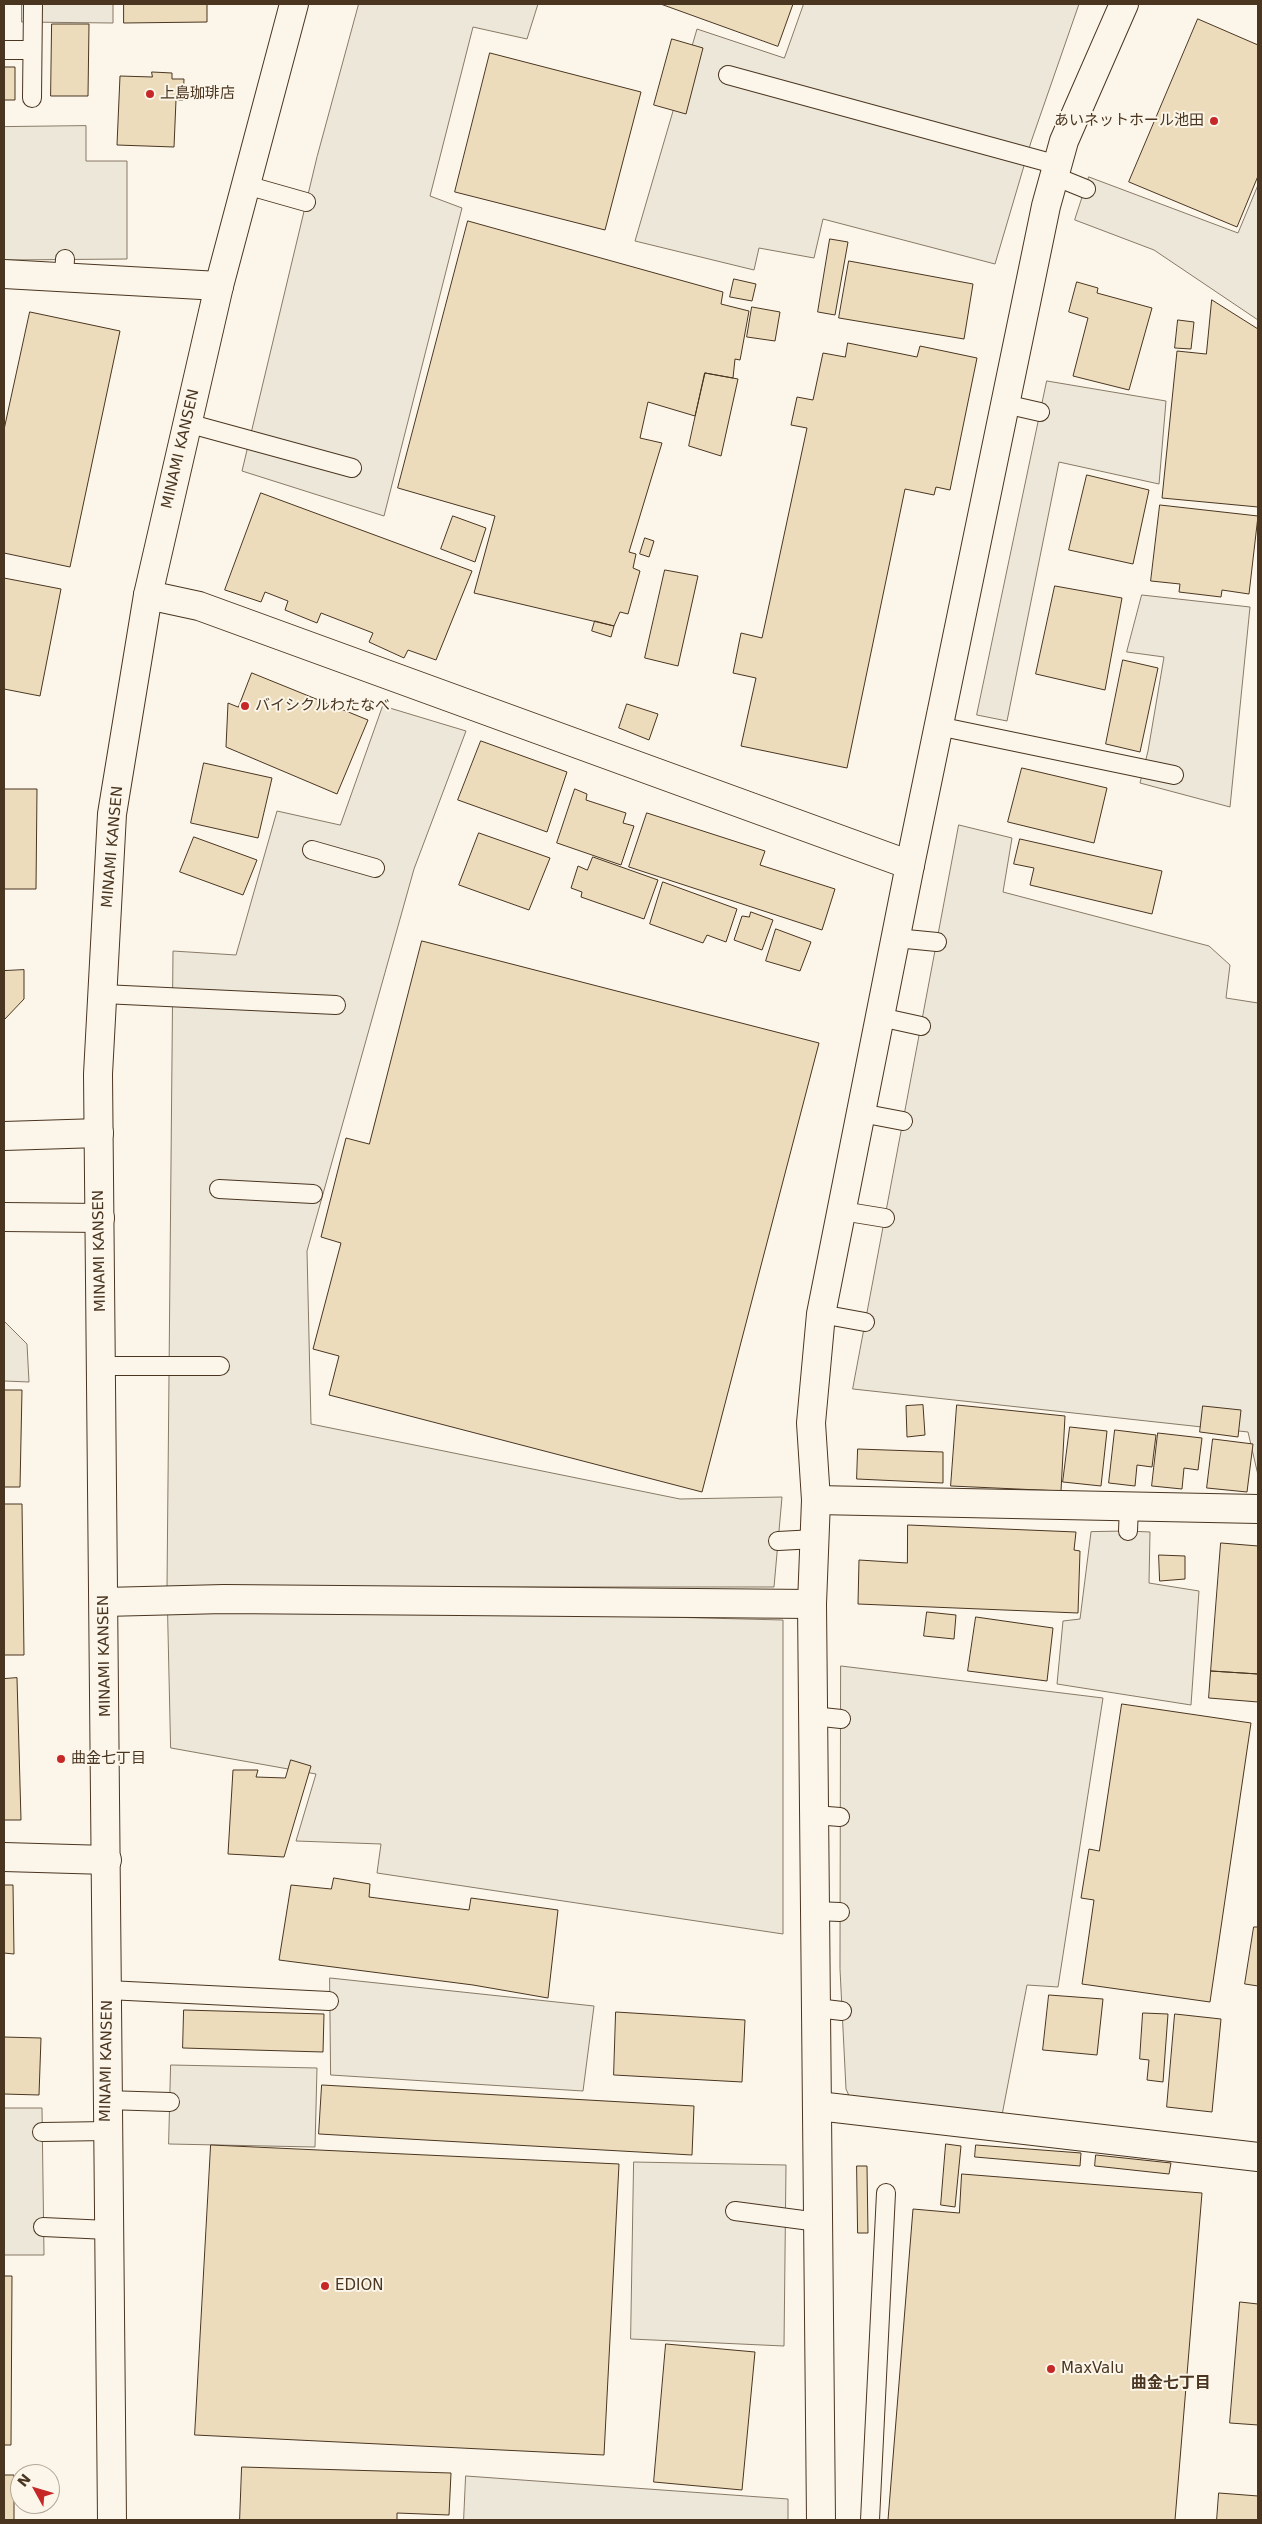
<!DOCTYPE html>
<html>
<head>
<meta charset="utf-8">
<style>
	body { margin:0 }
	#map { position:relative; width:1262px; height:2524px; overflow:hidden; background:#fbf6e9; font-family:"DejaVu Sans",sans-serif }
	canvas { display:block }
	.frame { position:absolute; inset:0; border:5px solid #4a3520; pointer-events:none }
	.north { position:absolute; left:10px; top:2464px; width:50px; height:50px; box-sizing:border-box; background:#fbf6e9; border:1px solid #b4a999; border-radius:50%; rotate:309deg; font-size:14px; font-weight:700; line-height:20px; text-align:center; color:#4a3520 }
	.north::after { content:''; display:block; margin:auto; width:18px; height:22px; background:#c62828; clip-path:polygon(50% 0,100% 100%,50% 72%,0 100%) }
</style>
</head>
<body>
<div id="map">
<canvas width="1262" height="2524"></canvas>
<div class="frame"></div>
<div class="north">N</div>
</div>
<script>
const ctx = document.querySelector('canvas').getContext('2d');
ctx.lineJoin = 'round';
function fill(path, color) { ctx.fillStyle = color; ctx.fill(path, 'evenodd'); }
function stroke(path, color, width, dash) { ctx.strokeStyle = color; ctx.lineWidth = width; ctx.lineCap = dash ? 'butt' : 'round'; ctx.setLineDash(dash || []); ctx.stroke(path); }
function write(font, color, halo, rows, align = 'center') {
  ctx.font = font + ' "DejaVu Sans","Noto Sans JP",sans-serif'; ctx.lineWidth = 4; ctx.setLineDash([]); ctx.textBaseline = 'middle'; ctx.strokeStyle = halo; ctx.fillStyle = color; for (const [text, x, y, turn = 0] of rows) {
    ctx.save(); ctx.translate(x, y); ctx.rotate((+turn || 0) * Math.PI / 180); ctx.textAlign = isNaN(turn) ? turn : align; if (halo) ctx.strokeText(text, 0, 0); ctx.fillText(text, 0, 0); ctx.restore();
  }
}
const parking = new Path2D(`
	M 22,4 L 113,4 L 113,23 L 22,22 Z
	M 359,4 L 538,4 L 527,39 L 473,27 L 430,196 L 462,208 L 384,516 L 242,471 L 317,157 Z
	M 804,4 L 1079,4 L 1031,142 L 995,264 L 823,219 L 814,258 L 759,248 L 754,270 L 635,241 L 697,29 L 784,58 Z
	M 86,126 L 86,161 L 127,161 L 127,259 L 4,260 L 4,127 Z
	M 1089,177 L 1238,233 L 1258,185 L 1258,320 L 1154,250 L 1075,220 Z
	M 1047,381 L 1166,401 L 1159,484 L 1059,462 L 1007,721 L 977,715 Z
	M 1142,595 L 1250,607 L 1230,807 L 1140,783 L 1148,751 L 1164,657 L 1127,652 Z
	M 383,706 L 466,731 L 414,869 L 307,1251 L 311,1424 L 680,1499 L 782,1497 L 774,1587 L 167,1587 L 173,951 L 236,955 L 277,811 L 340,825 Z
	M 959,825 L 1012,838 L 1003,892 L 1209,946 L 1230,965 L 1226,998 L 1258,1003 L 1258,1475 L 1248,1432 L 853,1389 Z
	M 4,1321 L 27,1344 L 29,1382 L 4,1381 Z
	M 1128,1531 L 1150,1532 L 1149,1583 L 1199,1591 L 1191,1705 L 1057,1684 L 1063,1621 L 1080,1619 L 1091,1532 Z
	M 168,1613 L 510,1613 L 783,1620 L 783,1934 L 377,1873 L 381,1844 L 296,1841 L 316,1774 L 171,1748 Z
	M 841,1666 L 1103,1698 L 1058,1987 L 1027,1985 L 1002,2115 L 850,2098 L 846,2089 L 840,1969 Z
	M 330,1978 L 594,2006 L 583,2091 L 331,2075 Z
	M 171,2065 L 317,2068 L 315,2147 L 169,2144 Z
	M 4,2108 L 42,2108 L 44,2255 L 4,2255 Z
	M 634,2162 L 786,2165 L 784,2346 L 631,2339 Z
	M 466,2476 L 788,2499 L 788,2520 L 464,2520 Z`);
fill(parking, '#ede7d9');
stroke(parking, '#887966', 1);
const building = new Path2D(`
	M 124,4 L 207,4 L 207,22 L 124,23 Z
	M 661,4 L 793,4 L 778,46 Z
	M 1198,19 L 1258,45 L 1258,176 L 1237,227 L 1129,182 Z
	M 52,24 L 89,24 L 88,96 L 51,96 Z
	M 672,39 L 703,48 L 686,114 L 654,105 Z
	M 490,53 L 641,92 L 605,230 L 455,192 Z
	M 4,67 L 15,67 L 15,100 L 4,100 Z
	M 152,72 L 172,73 L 172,79 L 184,79 L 183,100 L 176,100 L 174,147 L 117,145 L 120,76 L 152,77 Z
	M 468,221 L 723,292 L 721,304 L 749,311 L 741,355 L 740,360 L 735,359 L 733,378 L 705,373 L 695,416 L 648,402 L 640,438 L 662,443 L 629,552 L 636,554 L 633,568 L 640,571 L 628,614 L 620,612 L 614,626 L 474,593 L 495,516 L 398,488 Z
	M 830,239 L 848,242 L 835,315 L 818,312 Z
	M 849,261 L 973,284 L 964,339 L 839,318 Z
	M 734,279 L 756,284 L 752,301 L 730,297 Z
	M 1077,282 L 1098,288 L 1097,293 L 1152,308 L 1129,390 L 1073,376 L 1088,318 L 1069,312 Z
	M 1212,300 L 1258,329 L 1258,507 L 1162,498 L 1177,351 L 1206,354 Z
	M 752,307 L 780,312 L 775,341 L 747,337 Z
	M 30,312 L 120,331 L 70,567 L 4,553 L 4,430 Z
	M 1178,320 L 1194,322 L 1191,349 L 1175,348 Z
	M 848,343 L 917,357 L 920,346 L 977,358 L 950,490 L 936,487 L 934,495 L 905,489 L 847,768 L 741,746 L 756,678 L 733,673 L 741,633 L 762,638 L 807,428 L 791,425 L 797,397 L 813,400 L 823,353 L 845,357 Z
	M 705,373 L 738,379 L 721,456 L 689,446 Z
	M 1087,475 L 1149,490 L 1133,564 L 1069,550 Z
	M 261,493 L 472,571 L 436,660 L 408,650 L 404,658 L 369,642 L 373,633 L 321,613 L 317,623 L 285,610 L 288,601 L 265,592 L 261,602 L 225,590 Z
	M 1160,505 L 1258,516 L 1249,594 L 1222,590 L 1221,597 L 1179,592 L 1180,584 L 1151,581 Z
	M 453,516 L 486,528 L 475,562 L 441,549 Z
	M 645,538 L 654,541 L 649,557 L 640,554 Z
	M 665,570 L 698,576 L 678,666 L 645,658 Z
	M 4,578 L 61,589 L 40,696 L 4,689 Z
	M 1055,586 L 1122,598 L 1105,690 L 1036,674 Z
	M 595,621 L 614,626 L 611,637 L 592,631 Z
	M 1123,660 L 1158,668 L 1140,752 L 1106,744 Z
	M 252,673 L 368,720 L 337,794 L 226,747 L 228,703 L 238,707 Z
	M 627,704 L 658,714 L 649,740 L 619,728 Z
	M 481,741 L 567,772 L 547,832 L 458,800 Z
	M 204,763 L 272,778 L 258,838 L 191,823 Z
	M 1022,768 L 1107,788 L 1094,843 L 1008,822 Z
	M 4,789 L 37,789 L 36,889 L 4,889 Z
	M 575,789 L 587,794 L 586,800 L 626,813 L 623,823 L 634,826 L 621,865 L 557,843 Z
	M 647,813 L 765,851 L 760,865 L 835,889 L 822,930 L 629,867 Z
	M 479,833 L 550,858 L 529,910 L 459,885 Z
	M 194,837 L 257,860 L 243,895 L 180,872 Z
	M 1020,839 L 1162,871 L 1152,914 L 1030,885 L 1034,868 L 1014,864 Z
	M 593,857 L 658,880 L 644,919 L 581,897 L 582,892 L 571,888 L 578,866 L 587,870 Z
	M 663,882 L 737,909 L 726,942 L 707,935 L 703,943 L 650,924 Z
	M 751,912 L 773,920 L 762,950 L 734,940 L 742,916 L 749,917 Z
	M 776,929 L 811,942 L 800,971 L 766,961 Z
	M 422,941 L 819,1043 L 702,1492 L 329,1395 L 339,1356 L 313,1349 L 341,1243 L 321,1237 L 346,1138 L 369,1144 Z
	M 24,970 L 24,999 L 4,1020 L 4,971 Z
	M 4,1390 L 22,1390 L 20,1487 L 4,1487 Z
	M 923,1405 L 925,1435 L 907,1437 L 906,1406 Z
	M 957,1405 L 1065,1416 L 1061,1491 L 951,1486 Z
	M 1203,1406 L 1241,1410 L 1238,1437 L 1200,1432 Z
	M 1070,1427 L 1107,1431 L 1101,1486 L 1063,1482 Z
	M 1115,1430 L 1156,1435 L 1152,1467 L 1137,1465 L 1135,1486 L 1109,1483 Z
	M 1158,1433 L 1202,1438 L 1198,1470 L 1184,1468 L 1182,1489 L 1152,1486 Z
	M 1213,1439 L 1253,1444 L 1247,1492 L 1207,1488 Z
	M 858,1449 L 943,1452 L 943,1483 L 857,1479 Z
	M 4,1504 L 22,1504 L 24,1655 L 4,1655 Z
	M 908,1525 L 1076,1532 L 1074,1550 L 1080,1551 L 1078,1613 L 858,1604 L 859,1560 L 907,1563 Z
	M 1221,1543 L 1258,1546 L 1258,1674 L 1211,1671 Z
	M 1159,1555 L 1185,1556 L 1185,1579 L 1160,1581 Z
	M 927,1612 L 956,1615 L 954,1639 L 924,1636 Z
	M 976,1617 L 1053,1628 L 1047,1681 L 968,1671 Z
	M 1211,1671 L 1258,1674 L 1258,1702 L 1209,1698 Z
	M 17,1678 L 21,1820 L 4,1820 L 4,1679 Z
	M 1122,1704 L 1251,1723 L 1210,2002 L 1082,1984 L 1094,1900 L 1081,1898 L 1089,1849 L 1099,1851 Z
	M 291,1760 L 311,1766 L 284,1857 L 228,1854 L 233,1770 L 258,1770 L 256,1777 L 285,1778 Z
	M 334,1878 L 370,1884 L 369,1897 L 469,1910 L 471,1898 L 558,1910 L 548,1998 L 473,1985 L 279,1960 L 291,1885 L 331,1889 Z
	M 4,1885 L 13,1885 L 14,1954 L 4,1953 Z
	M 1254,1927 L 1258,1927 L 1258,1986 L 1245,1984 Z
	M 1049,1995 L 1103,1999 L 1097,2055 L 1043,2050 Z
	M 184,2010 L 324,2014 L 323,2052 L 183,2048 Z
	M 616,2012 L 745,2020 L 742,2082 L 614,2075 Z
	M 1143,2013 L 1168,2014 L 1163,2082 L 1147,2080 L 1149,2060 L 1140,2059 Z
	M 1175,2014 L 1221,2019 L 1212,2112 L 1167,2107 Z
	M 4,2037 L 41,2038 L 39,2095 L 4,2094 Z
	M 322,2085 L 694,2106 L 692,2155 L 319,2134 Z
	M 946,2144 L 961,2146 L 955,2207 L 941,2205 Z
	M 211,2145 L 619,2164 L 604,2455 L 195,2435 Z
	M 976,2145 L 1081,2153 L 1080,2166 L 975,2157 Z
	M 1096,2155 L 1171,2163 L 1169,2174 L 1095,2166 Z
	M 857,2166 L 867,2166 L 868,2233 L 858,2233 Z
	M 962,2174 L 1202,2193 L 1175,2520 L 888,2520 L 913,2209 L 959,2213 Z
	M 4,2276 L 12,2276 L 11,2445 L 4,2445 Z
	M 1240,2302 L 1258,2304 L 1258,2425 L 1230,2423 Z
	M 666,2344 L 755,2352 L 742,2490 L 654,2482 Z
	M 242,2467 L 451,2473 L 449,2515 L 397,2513 L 397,2520 L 240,2520 Z
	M 4,2475 L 14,2475 L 14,2520 L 4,2520 Z
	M 1219,2493 L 1258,2496 L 1258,2520 L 1217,2520 Z`);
fill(building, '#ecdcbc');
stroke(building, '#4a3520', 1);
const lane = new Path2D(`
	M 4,50 L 32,50
	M 728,75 L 1058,165
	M 32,98 L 33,4
	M 1054,176 L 1086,189
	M 246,185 L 306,202
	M 64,276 L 65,259
	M 1005,404 L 1040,412
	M 187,423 L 352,468
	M 938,726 L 1174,775
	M 312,850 L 375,868
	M 896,938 L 937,942
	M 103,994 L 336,1005
	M 880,1017 L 921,1026
	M 861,1113 L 903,1121
	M 219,1189 L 313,1194
	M 842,1211 L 885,1218
	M 821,1314 L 865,1322
	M 102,1366 L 220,1366
	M 1128,1531 L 1129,1506
	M 778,1541 L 815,1539
	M 813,1716 L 841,1719
	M 815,1815 L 840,1817
	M 816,1911 L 840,1912
	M 108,1990 L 329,2001
	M 817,2008 L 842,2011
	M 106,2100 L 170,2102
	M 42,2132 L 107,2131
	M 735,2211 L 818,2222
	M 43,2227 L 108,2230
	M 870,2520 L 886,2193`);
const street = new Path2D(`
	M 4,274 L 219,286
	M 148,595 L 199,606 L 910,865
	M 4,1136 L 99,1133
	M 4,1217 L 100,1218
	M 816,1500 L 1258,1509
	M 104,1602 L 224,1599 L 812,1604
	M 4,1857 L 107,1860
	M 818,2106 L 1258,2157`);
const secondary = new Path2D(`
	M 112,2520 L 98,1074 L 112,814 L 148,595 L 219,286 L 294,4
	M 821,2520 L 812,1604 L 816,1500 L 811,1423 L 821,1314 L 910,865 L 1046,206 L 1064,141 L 1124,4`);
stroke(lane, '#4a3520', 20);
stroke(street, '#4a3520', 30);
stroke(secondary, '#4a3520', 30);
stroke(lane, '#fbf6e9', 18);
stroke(street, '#fbf6e9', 28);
stroke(secondary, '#fbf6e9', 28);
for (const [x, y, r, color] of [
	[150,94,5,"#c62828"],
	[1214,121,5,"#c62828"],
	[245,706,5,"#c62828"],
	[61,1759,5,"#c62828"],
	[325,2286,5,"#c62828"],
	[1051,2369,5,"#c62828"]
]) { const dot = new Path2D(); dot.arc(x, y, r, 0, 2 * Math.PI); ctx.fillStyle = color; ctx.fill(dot); stroke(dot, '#fbf6e9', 2); }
write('15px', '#4a3520', '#fbf6e9', [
	["上島珈琲店",160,94],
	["あいネットホール池田",1204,121,"right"],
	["バイシクルわたなべ",255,706],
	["曲金七丁目",71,1759],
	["EDION",335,2286],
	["MaxValu",1061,2369]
], 'left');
write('15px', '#4a3520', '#fbf6e9', [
	["MINAMI KANSEN",181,449,-77],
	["MINAMI KANSEN",113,847,-85],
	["MINAMI KANSEN",100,1251,-91],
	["MINAMI KANSEN",105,1656,-91],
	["MINAMI KANSEN",107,2061,-89]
]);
write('bold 16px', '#4a3520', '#fbf6e9', [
	["曲金七丁目",1171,2384]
]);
</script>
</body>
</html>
